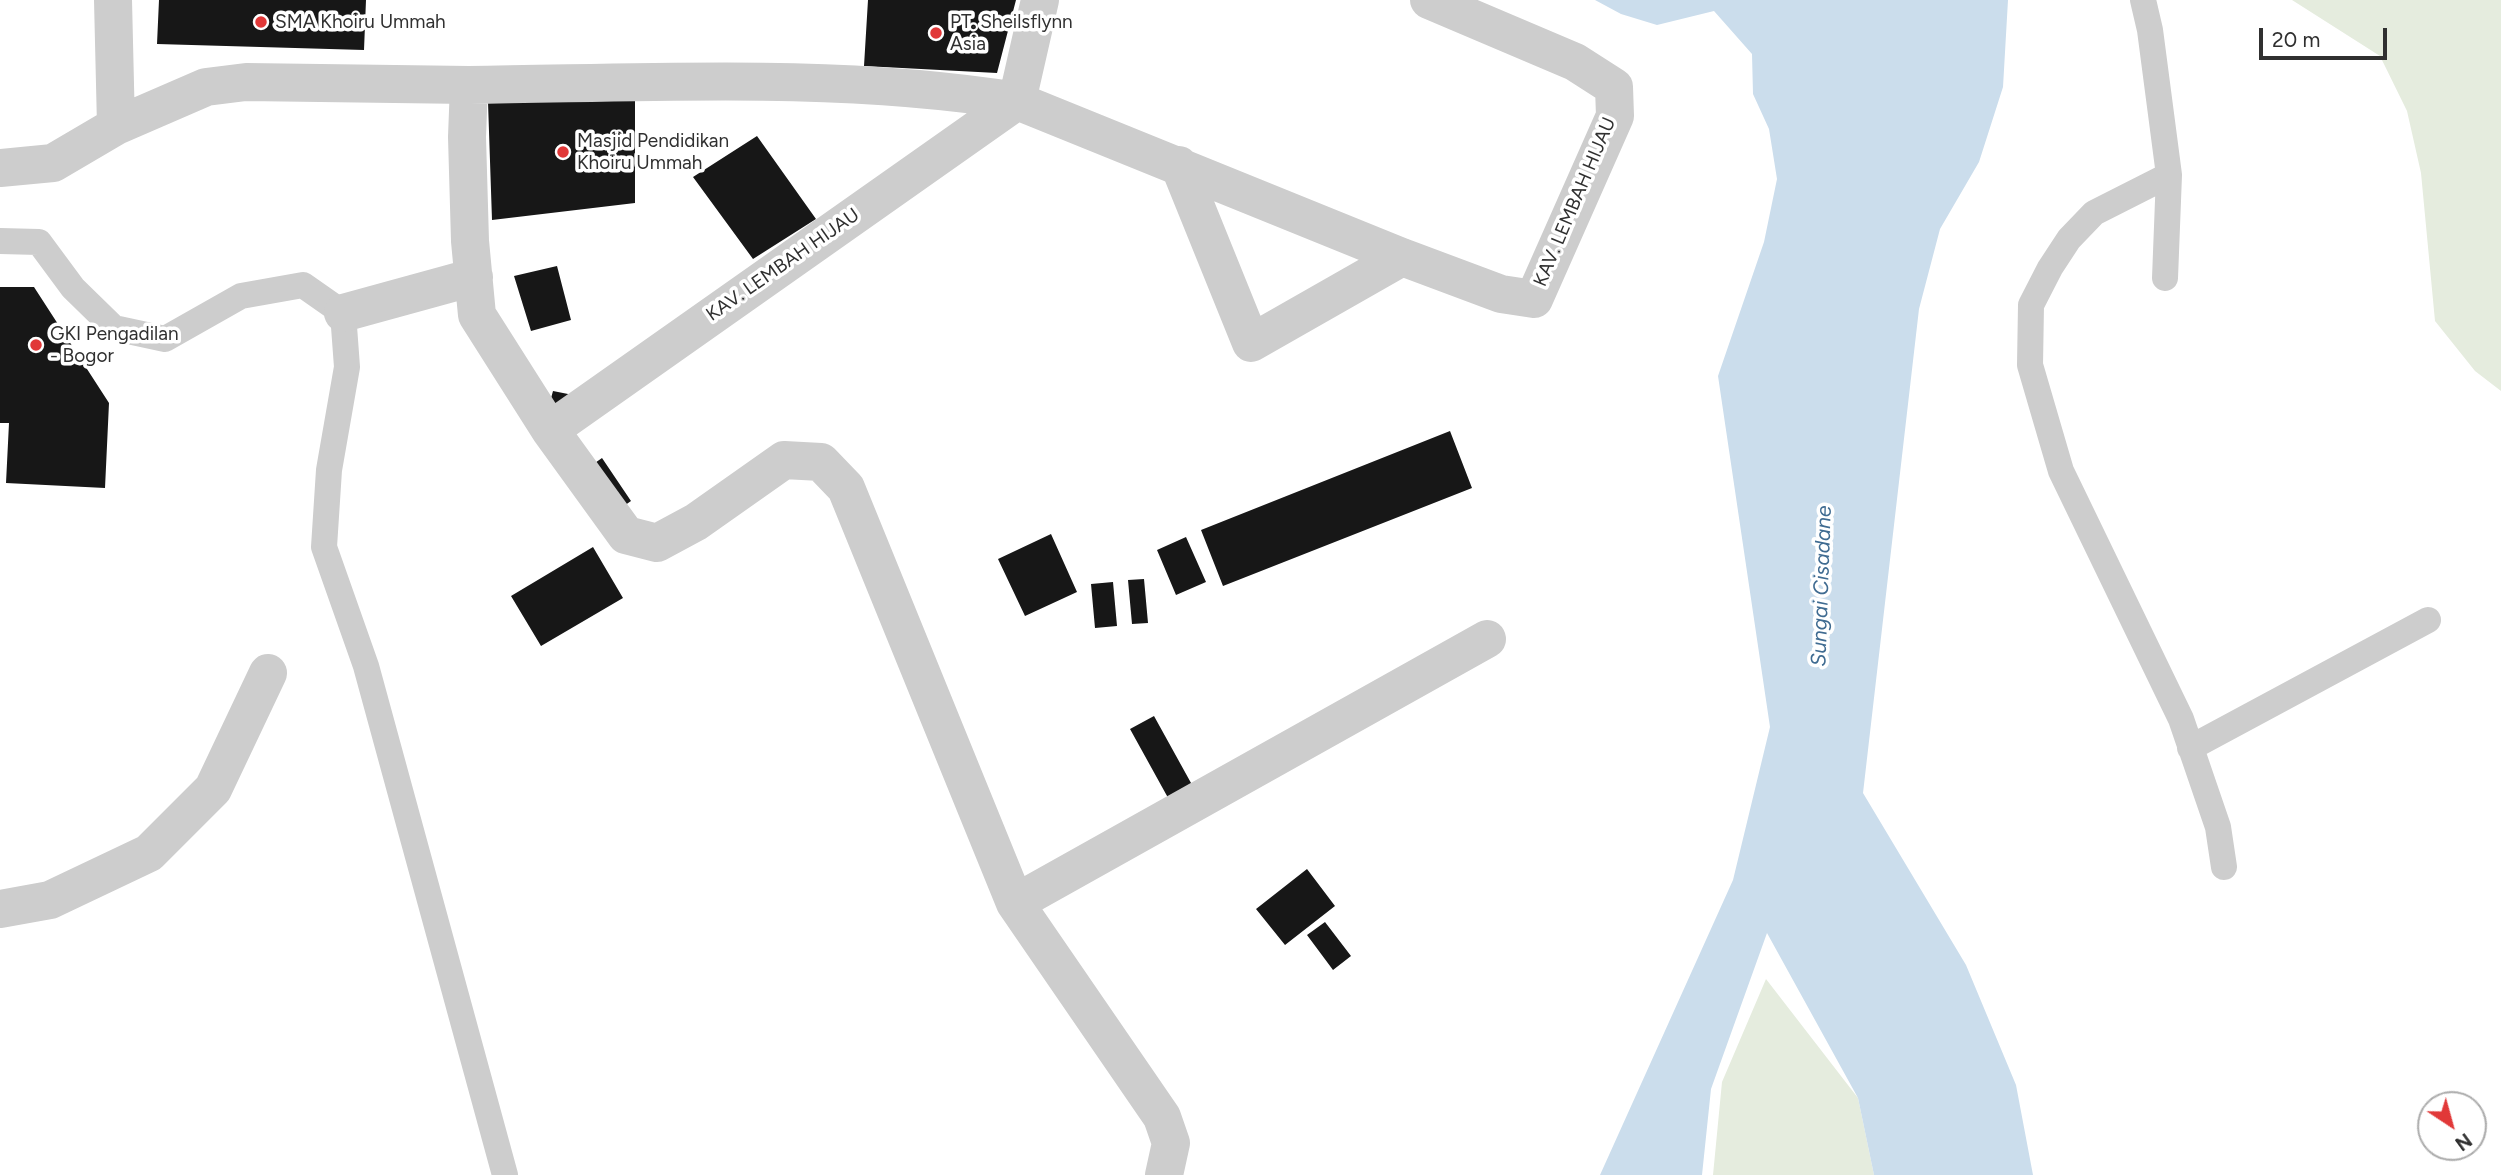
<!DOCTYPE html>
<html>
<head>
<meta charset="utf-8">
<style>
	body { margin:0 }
	#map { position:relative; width:2501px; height:1175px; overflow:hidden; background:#fff; font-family:Figtree,sans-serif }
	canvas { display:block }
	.north { position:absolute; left:2417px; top:1091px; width:70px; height:70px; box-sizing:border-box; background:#fff; border:2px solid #acacac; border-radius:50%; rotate:144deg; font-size:19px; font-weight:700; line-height:28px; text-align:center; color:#303030 }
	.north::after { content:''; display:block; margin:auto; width:24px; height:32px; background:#e13838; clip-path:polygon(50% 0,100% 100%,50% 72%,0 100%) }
	.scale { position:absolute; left:2259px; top:28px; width:128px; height:32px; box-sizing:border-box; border:4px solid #303030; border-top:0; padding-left:9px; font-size:21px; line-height:24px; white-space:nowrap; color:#303030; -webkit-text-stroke:5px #fff; paint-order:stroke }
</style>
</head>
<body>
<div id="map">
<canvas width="2501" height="1175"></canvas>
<div class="north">N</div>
<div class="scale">20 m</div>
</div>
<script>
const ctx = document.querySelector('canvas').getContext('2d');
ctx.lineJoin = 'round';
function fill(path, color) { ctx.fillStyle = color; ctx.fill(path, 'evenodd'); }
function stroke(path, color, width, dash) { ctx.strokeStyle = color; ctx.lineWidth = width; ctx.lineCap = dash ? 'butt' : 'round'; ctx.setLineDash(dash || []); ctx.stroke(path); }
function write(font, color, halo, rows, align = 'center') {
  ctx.font = font + ' Figtree,sans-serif'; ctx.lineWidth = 7; ctx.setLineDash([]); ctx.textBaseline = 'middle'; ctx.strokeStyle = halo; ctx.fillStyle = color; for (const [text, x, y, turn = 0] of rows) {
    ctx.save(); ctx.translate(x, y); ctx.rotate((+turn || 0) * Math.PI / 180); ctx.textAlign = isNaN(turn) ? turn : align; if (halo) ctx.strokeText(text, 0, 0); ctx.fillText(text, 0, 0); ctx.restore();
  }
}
fill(new Path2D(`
	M 2292,0 L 2501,0 L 2501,391 L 2475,371 L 2435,321 L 2421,173 L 2407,111 L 2380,56 Z
	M 1766,979 L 1858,1098 L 1874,1175 L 1713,1175 L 1722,1082 Z`), '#e5ecde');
fill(new Path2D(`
	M 1595,0 L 2008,0 L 2003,87 L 1979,162 L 1940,229 L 1919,309 L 1863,793 L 1966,965 L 2016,1085 L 2033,1175 L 1874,1175 L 1858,1098 L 1767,933 L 1711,1089 L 1702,1175 L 1600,1175 L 1733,880 L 1770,727 L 1718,376 L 1764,242 L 1777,179 L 1769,129 L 1753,94 L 1752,54 L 1714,11 L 1657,25 L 1621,14 Z`), '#cbddec');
fill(new Path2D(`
	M 159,0 L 366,0 L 364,50 L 157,44 Z
	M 868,0 L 1016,0 L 997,73 L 864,66 Z
	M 635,96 L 635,203 L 492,220 L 488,102 Z
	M 757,136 L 816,219 L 753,259 L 693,177 Z
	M 557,266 L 571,320 L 531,331 L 514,276 Z
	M 0,287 L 34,287 L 109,403 L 105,488 L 6,483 L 9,423 L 0,423 Z
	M 553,391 L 573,395 L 570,407 L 550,402 Z
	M 1450,431 L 1472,488 L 1223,586 L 1201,530 Z
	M 602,458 L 631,501 L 621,508 L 592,465 Z
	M 1051,534 L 1077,592 L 1025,616 L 998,559 Z
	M 1186,537 L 1206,582 L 1176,595 L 1157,550 Z
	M 593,547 L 623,598 L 541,646 L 511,596 Z
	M 1144,579 L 1148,623 L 1132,624 L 1128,580 Z
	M 1113,582 L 1117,626 L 1095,628 L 1091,584 Z
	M 1154,716 L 1196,792 L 1172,805 L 1130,729 Z
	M 1307,869 L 1335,906 L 1285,945 L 1256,909 Z
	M 1325,922 L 1351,956 L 1333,970 L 1307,935 Z`), '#171717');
stroke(new Path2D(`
	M 2143,0 L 2150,30 L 2169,175 L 2165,278
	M 2169,175 L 2094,213 L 2069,239 L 2050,268 L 2031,305 L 2030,365 L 2061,471 L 2181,719 L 2218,827 L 2224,867
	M 0,241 L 39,242 L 73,288 L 114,328 L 165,339 L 241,296 L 303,285 L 343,313 L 347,367 L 329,470 L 324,547 L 366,666 L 505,1175
	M 2190,748 L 2428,620`), '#cdcdcd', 26);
stroke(new Path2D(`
	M 113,0 L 116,126
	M 469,85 C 650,83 837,72 1017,101 L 1402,257 L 1501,294 L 1534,299 L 1615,116 L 1614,87 L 1575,62 L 1429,0
	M 1179,165 L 1251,343 L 1402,257
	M 0,168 L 53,163 L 116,126 L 206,87 L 246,82 L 469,85 L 467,137 L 470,241 L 477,315 L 550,430 L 626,535 L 657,543 L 696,522 L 784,460 L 821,462 L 846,488 L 1015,903 L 1162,1117 L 1171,1143 L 1164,1175
	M 343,313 L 474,277
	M 550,430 L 1017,101 L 1040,0
	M 1015,903 L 1487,639
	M 0,909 L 50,900 L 149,853 L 213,789 L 268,673`), '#cdcdcd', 38);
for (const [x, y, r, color] of [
	[261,22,7,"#e13838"],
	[936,33,7,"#e13838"],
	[563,152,7,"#e13838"],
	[36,345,7,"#e13838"]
]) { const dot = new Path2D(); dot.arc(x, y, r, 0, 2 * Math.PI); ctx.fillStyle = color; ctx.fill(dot); stroke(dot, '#fff', 2.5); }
write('19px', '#303030', '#fff', [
	["SMA Khoiru Ummah",275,22],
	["PT. Sheilsflynn",950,22],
	["Asia",950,44],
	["Masjid Pendidikan",577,141],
	["Khoiru Ummah",577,163],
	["GKI Pengadilan",50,334],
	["- Bogor",50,356]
], 'left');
write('19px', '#303030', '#fff', [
	["KAV. LEMBAH HIJAU",1575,202,-67],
	["KAV. LEMBAH HIJAU",783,265,-35]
]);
write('italic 21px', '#3f6b91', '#fff', [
	["Sungai Cisadane",1822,586,-88]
]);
</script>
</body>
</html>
